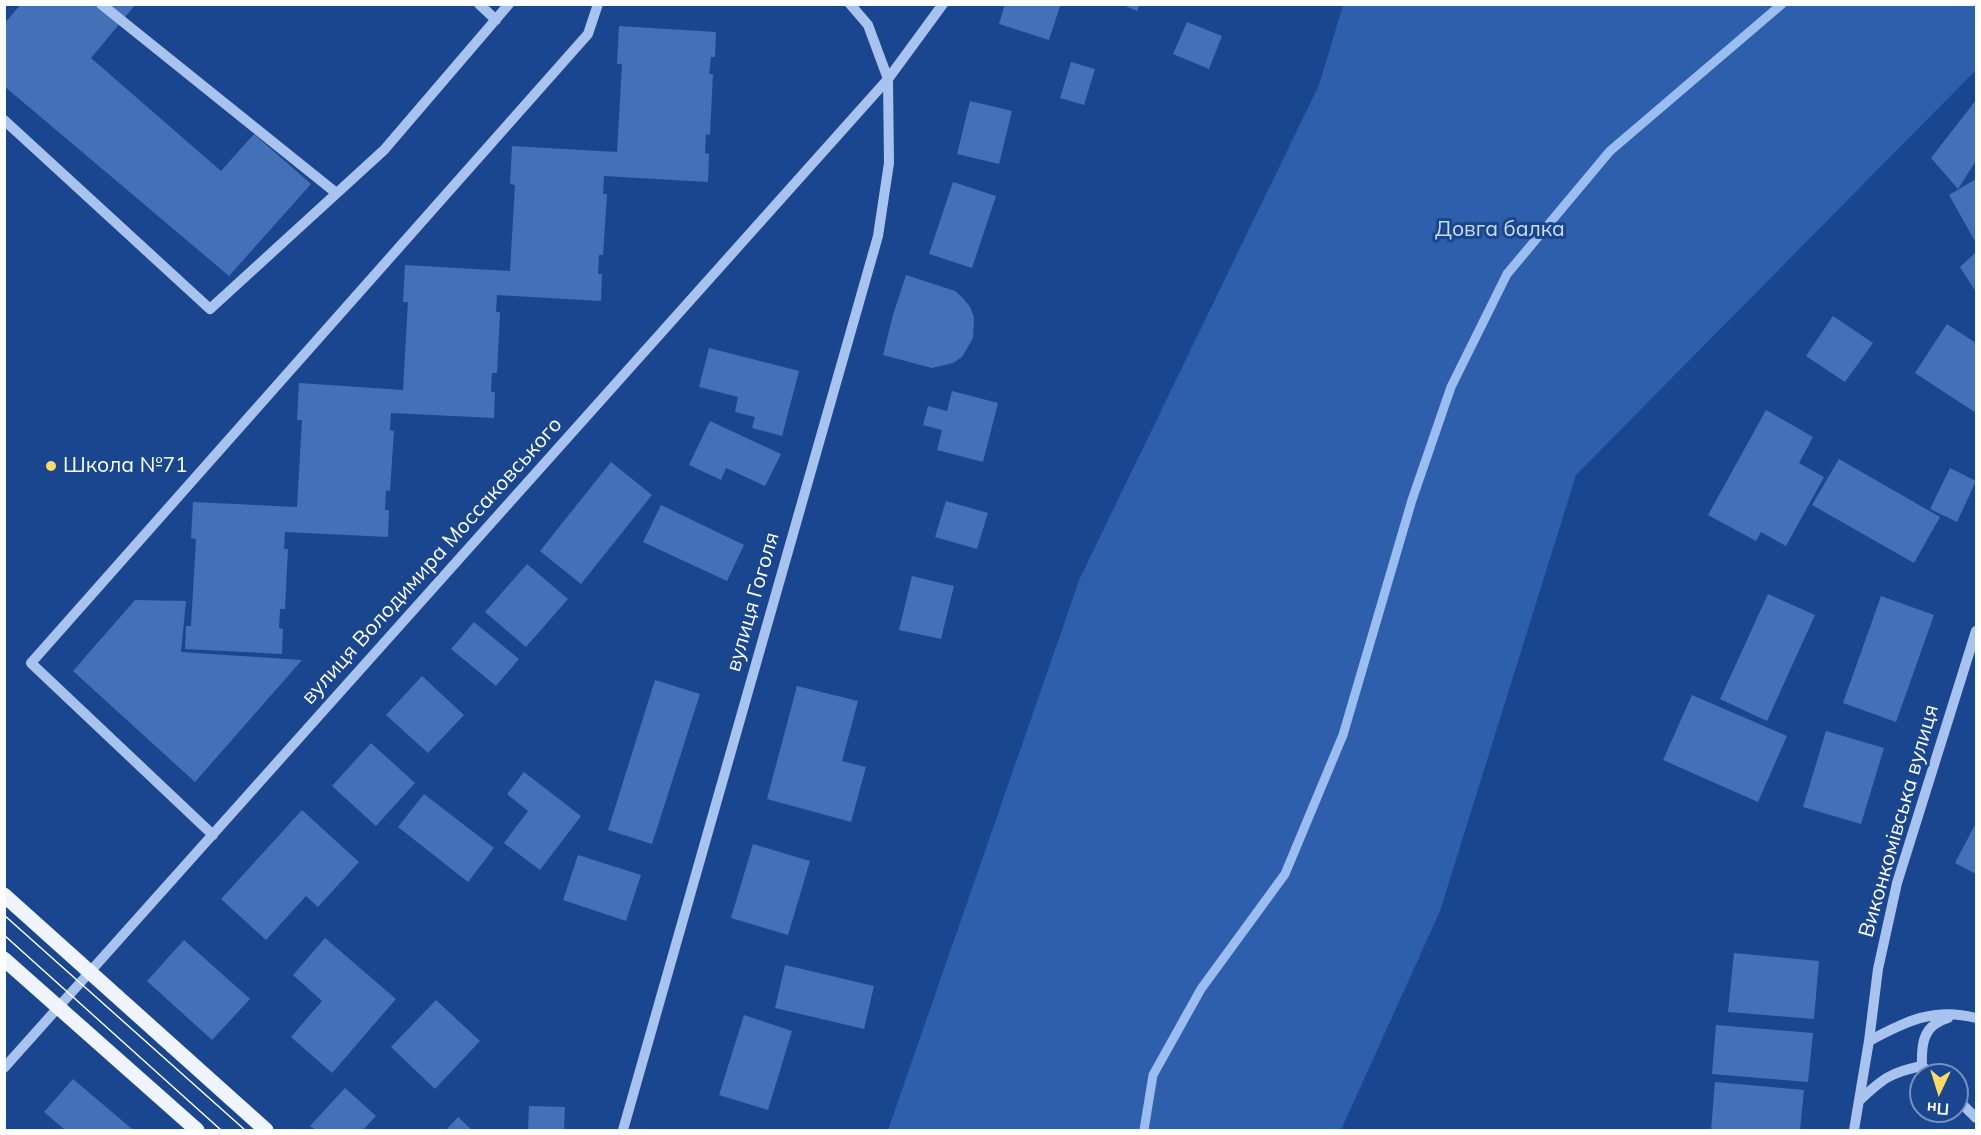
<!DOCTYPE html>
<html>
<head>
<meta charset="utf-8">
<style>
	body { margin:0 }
	#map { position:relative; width:1981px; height:1135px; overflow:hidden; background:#1a468f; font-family:Mulish,sans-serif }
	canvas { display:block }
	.frame { position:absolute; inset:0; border:6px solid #fff; pointer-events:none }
	.north { position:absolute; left:1909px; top:1063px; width:60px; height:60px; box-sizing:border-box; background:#1a468f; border:2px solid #7690bc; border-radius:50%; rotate:184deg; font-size:16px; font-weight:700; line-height:24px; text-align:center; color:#fff }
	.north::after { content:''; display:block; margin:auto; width:21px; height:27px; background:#ffdb65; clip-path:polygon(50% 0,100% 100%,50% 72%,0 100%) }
</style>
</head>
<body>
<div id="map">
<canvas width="1981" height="1135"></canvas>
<div class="frame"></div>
<div class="north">Пн</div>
</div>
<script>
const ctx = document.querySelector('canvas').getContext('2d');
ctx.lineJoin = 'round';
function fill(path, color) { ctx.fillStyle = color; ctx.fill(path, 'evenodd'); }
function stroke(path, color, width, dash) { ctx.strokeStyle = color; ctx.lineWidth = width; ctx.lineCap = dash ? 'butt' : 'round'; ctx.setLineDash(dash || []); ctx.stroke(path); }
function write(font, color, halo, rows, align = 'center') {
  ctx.font = font + ' Mulish,sans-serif'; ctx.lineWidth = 6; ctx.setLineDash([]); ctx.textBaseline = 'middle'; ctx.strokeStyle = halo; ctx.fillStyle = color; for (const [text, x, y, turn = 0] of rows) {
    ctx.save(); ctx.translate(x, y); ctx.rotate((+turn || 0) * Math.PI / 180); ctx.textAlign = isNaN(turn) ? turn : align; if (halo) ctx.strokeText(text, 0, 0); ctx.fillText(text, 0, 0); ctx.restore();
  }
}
fill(new Path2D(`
	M 1343,5 L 1976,5 L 1976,70 L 1576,475 L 1440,911 L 1341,1130 L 888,1130 L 1080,578 L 1319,85 Z`), '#2d5fad');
stroke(new Path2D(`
	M 1144,1130 L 1153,1075 L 1201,989 L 1285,874 L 1343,735 L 1412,500 L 1451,387 L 1507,274 L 1610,151 L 1782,4`), '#9bbdf0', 9);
fill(new Path2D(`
	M 21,4 L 136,4 L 91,58 L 221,171 L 254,134 L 311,184 L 229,276 L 4,86 L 4,24 Z
	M 1005,4 L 1060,6 L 1049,40 L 999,24 Z
	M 1121,4 L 1140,4 L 1137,11 Z
	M 1187,22 L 1222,36 L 1209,69 L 1173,54 Z
	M 619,26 L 716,32 L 715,57 L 711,57 L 709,74 L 713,74 L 710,135 L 706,134 L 705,153 L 709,154 L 708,182 L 604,176 L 603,194 L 607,194 L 603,255 L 599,255 L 598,274 L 602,274 L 601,301 L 497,295 L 496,312 L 500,312 L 497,373 L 492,373 L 491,392 L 495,392 L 494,418 L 391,413 L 390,430 L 394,431 L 390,491 L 386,490 L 385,510 L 389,510 L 388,537 L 285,532 L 284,549 L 288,549 L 285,609 L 280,609 L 279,628 L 283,629 L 282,654 L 185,649 L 186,626 L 191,626 L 196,539 L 191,538 L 193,502 L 297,507 L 302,420 L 297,420 L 299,383 L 403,390 L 408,302 L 403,302 L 405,265 L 510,271 L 515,185 L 510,184 L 512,146 L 617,152 L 622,64 L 617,64 Z
	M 1071,62 L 1095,69 L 1084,105 L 1060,98 Z
	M 1976,100 L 1976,161 L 1958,189 L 1931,158 Z
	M 970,101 L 1012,111 L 999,164 L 957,154 Z
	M 1976,179 L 1976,243 L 1949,195 Z
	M 953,182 L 996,196 L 972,268 L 929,254 Z
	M 1976,252 L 1976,292 L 1960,267 Z
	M 906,275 L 955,291 L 963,298 L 970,307 L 974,317 L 973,338 L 962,357 L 953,363 L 932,368 L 883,355 L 893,315 Z
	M 1833,316 L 1873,343 L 1845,382 L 1806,356 Z
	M 1947,324 L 1976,343 L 1976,413 L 1915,373 Z
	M 709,348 L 799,371 L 782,436 L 752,428 L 755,417 L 735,412 L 738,397 L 699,387 Z
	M 952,391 L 998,403 L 983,462 L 937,450 L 942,430 L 923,425 L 928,406 L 947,411 Z
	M 1766,410 L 1813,437 L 1799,463 L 1824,477 L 1786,546 L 1761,532 L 1756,541 L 1708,515 Z
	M 710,421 L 781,454 L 765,486 L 726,468 L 721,480 L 689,465 Z
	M 1839,459 L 1940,517 L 1914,563 L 1812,505 Z
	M 611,462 L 652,495 L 581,584 L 540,551 Z
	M 1950,468 L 1976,481 L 1957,522 L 1930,509 Z
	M 946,501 L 988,513 L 977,549 L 935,537 Z
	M 661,505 L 744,545 L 727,581 L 643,542 Z
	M 527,564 L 568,599 L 526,647 L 485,612 Z
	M 912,576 L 954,586 L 941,639 L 899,630 Z
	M 1768,594 L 1815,615 L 1767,721 L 1720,699 Z
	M 1881,596 L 1934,615 L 1896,722 L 1843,703 Z
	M 135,600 L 186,601 L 181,652 L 302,660 L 195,782 L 73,671 Z
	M 474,622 L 519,659 L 496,686 L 451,649 Z
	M 422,676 L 464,715 L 428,753 L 386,715 Z
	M 655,680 L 700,694 L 652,844 L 608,830 Z
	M 797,686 L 858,701 L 842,761 L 866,767 L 851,822 L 767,799 Z
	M 1692,695 L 1787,736 L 1758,802 L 1663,760 Z
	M 1826,731 L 1884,748 L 1861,824 L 1803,807 Z
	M 371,743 L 415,783 L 376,826 L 332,786 Z
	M 524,772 L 581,816 L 540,870 L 504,843 L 528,811 L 507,794 Z
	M 424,794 L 494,848 L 468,882 L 398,827 Z
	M 302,810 L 359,862 L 318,907 L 306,896 L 266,940 L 221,899 Z
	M 1976,823 L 1976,874 L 1955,863 Z
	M 753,844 L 810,861 L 788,935 L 731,918 Z
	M 578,855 L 641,875 L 626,921 L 563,900 Z
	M 325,938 L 396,999 L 332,1073 L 291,1037 L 322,1001 L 293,975 Z
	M 184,940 L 250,999 L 212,1040 L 147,981 Z
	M 1734,953 L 1819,961 L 1814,1019 L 1728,1012 Z
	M 785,965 L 874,986 L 864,1029 L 775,1008 Z
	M 436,1000 L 480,1041 L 435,1089 L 391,1047 Z
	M 744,1015 L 792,1031 L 768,1110 L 719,1095 Z
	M 1716,1025 L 1813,1033 L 1808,1082 L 1712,1074 Z
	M 73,1079 L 132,1129 L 130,1130 L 65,1130 L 44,1112 Z
	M 1715,1082 L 1804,1090 L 1800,1130 L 1711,1130 Z
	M 345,1088 L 376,1116 L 363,1130 L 316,1130 L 310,1126 Z
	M 529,1106 L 565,1107 L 564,1130 L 528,1130 Z
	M 458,1117 L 472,1130 L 446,1130 Z`), '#4370b7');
stroke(new Path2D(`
	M 101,4 L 335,192
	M 479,4 L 496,20
	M 4,120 L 210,309 L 384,150 L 509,4
	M 213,835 L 31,663 L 588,34 L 598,4
	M 1869,1041 C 1906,1021 1934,1007 1976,1018
	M 1922,1066 C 1921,1042 1924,1025 1948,1018
	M 4,1068 L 888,79 L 943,4
	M 1957,1099 L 1976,1118
	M 1859,1101 C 1882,1079 1891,1072 1922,1066 L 1932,1075
	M 623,1130 L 878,236 L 889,163 L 888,79 L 868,25 L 850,4
	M 1854,1130 L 1869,1041 L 1878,969 L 1897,883 L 1976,631`), '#a8c4ee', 10);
stroke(new Path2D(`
	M 4,895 L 266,1130
	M 4,959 L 197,1130`), '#eff4ff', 15);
stroke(new Path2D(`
	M 4,915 L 245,1130
	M 4,935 L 221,1130`), '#fff', 1.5);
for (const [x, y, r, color] of [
	[51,466,6,"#ffdb65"]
]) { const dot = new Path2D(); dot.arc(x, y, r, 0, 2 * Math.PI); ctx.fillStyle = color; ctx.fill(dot); stroke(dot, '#1a468f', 2); }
write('21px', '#cedffa', '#1a468f', [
	["Довга балка",1500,230]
]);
write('21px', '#fff', '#1a468f', [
	["Школа №71",63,466]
], 'left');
write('21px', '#fff', '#1a468f', [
	["вулиця Володимира Моссаковського",432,561,-48],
	["вулиця Гоголя",753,602,-74],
	["Виконкомівська вулиця",1899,821,-74]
]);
</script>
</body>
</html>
